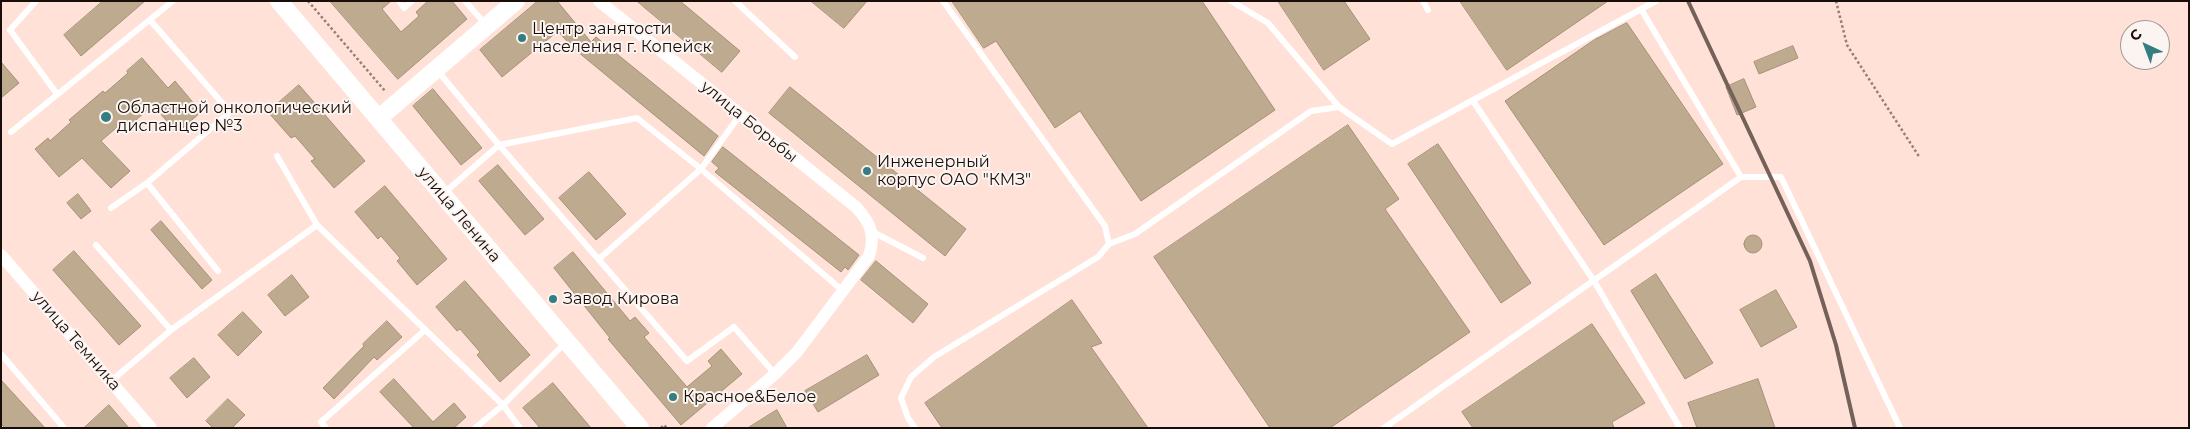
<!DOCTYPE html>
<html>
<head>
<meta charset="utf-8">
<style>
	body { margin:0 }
	#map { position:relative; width:2190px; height:429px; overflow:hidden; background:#ffe1d7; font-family:Montserrat,sans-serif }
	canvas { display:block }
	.frame { position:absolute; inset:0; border:2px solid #180d08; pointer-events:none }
	.north { position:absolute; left:2120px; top:20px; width:50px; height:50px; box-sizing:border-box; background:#fbf4f1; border:1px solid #a09894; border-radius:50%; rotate:317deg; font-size:14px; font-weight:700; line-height:20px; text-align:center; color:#180d08 }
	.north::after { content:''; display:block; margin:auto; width:18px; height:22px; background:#347d80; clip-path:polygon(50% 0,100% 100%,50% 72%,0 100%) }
</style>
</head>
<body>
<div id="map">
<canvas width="2190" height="429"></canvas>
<div class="frame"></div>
<div class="north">С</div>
</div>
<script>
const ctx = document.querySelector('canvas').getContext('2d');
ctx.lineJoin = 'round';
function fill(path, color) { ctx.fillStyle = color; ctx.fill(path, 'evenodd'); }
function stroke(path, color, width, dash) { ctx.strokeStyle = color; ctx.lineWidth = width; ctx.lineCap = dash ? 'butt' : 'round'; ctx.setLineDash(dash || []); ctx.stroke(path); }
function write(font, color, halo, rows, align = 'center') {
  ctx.font = font + ' Montserrat,sans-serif'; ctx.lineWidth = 4; ctx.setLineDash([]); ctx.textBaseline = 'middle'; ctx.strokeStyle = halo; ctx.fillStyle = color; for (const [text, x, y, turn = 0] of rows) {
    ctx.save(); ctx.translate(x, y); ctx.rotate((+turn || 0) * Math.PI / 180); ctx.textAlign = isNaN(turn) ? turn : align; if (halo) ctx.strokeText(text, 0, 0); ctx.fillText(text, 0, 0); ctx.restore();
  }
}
const building = new Path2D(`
	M 103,1 L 145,1 L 81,56 L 64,35 Z
	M 330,1 L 391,1 L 382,9 L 401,32 L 419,16 L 416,12 L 428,1 L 452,1 L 467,19 L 398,79 Z
	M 538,1 L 557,1 L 591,42 L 596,37 L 718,136 L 704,156 L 572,47 L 558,31 L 502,77 L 480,50 Z
	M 637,1 L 680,1 L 740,51 L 722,72 Z
	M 811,1 L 867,1 L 844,28 Z
	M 952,1 L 1202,1 L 1275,110 L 1141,201 L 1080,111 L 1055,128 L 996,41 L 984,48 Z
	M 1278,1 L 1344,1 L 1370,39 L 1324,70 Z
	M 1460,1 L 1608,1 L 1507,70 Z
	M 1627,23 L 1723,164 L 1604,245 L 1505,101 L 1594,40 Z
	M 1793,46 L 1798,58 L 1759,74 L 1754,62 Z
	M 142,58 L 168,88 L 175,81 L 201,112 L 177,133 L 153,105 L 128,127 L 123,122 L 101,141 L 130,171 L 111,188 L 82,158 L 59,177 L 35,149 L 48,138 L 50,141 L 71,122 L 69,120 L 103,91 L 105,93 L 128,73 L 127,71 Z
	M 1,62 L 19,83 L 1,98 Z
	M 1744,79 L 1756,107 L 1737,115 L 1726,87 Z
	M 299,85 L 365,161 L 334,188 L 311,161 L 315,159 L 295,136 L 291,138 L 268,112 Z
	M 790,87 L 966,229 L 945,256 L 769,113 Z
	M 433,89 L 482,148 L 461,165 L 413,106 Z
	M 1348,125 L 1399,199 L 1385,209 L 1470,332 L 1330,428 L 1270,428 L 1154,257 Z
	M 1438,144 L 1531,283 L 1501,303 L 1408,164 Z
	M 723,147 L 859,255 L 848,270 L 845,267 L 841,272 L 715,172 L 719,168 L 712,162 Z
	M 498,165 L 544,219 L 525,235 L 479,181 Z
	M 589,172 L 626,214 L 596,240 L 559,198 Z
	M 385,186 L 447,259 L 417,285 L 397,261 L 400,258 L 381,236 L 378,239 L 355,212 Z
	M 78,194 L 91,211 L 81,219 L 67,203 Z
	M 161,221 L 212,280 L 202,289 L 151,230 Z
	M1744 244a9 9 0 1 1 18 0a9 9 0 1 1-18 0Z
	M 74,251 L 141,326 L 119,345 L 53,270 Z
	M 573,252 L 630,321 L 635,317 L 649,333 L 644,337 L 687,387 L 712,366 L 708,361 L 721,349 L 742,374 L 681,425 L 608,339 L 610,338 L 554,268 Z
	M 876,261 L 928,304 L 913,323 L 861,280 Z
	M 1656,274 L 1713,363 L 1685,379 L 1631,291 Z
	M 292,275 L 309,297 L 285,316 L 268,295 Z
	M 465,281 L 530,355 L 500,382 L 477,355 L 480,352 L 460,329 L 457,331 L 436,307 Z
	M 1776,290 L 1797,327 L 1761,347 L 1740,310 Z
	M 1072,300 L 1102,343 L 1091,347 L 1148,428 L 942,428 L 925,403 Z
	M 243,312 L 262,332 L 238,356 L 218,335 Z
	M 387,321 L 402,337 L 377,360 L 374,357 L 334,399 L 323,388 L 364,346 L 363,344 Z
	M 1592,324 L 1645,403 L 1612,422 L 1614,428 L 1473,428 L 1462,412 Z
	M 867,355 L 879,375 L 818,412 L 805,391 Z
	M 194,358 L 210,377 L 187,398 L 170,378 Z
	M 394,379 L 433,422 L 454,403 L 466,417 L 454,428 L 414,428 L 380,392 Z
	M 1758,379 L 1775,428 L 1697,428 L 1688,403 Z
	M 1,380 L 45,428 L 5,428 L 1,424 Z
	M 553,383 L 591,428 L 540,428 L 523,408 Z
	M 228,399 L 245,415 L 232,428 L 213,428 L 206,421 Z
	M 109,405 L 129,428 L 84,428 Z
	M 777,410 L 787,428 L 748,428 Z`);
fill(building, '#beaa8f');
stroke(building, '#a49176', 1);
stroke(new Path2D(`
	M 308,1 L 385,91
	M 1836,1 L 1847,45 L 1920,158
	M 661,428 L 664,425 L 667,428`), '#947f78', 2.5, [2.5, 2.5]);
stroke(new Path2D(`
	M 36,1 L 10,30 L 57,94
	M 399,1 L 404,8 L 412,1
	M 465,1 L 486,25
	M 735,1 L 795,57
	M 1231,1 L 1268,23 L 1339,107
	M 1423,1 L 1428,10
	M 1641,9 L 1741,177 L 1781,177 L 1900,428
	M 150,20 L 230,112 L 147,183 L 218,271
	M 437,70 L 499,145 L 687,361 L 734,327 L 775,374
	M 1473,101 L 1594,281 L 1680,428
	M 11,132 L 173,1
	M 277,156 L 317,225
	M 443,194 L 499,145 L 637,118 L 701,169 L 843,291
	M 111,208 L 147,183
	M 873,232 L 923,258
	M 1109,244 L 1135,234 L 1311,111 L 1339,107 L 1392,144 L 1656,1
	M 96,245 L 171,330 L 110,382
	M 600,258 L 701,169 L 740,115
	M 171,330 L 317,225 L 503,405 L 475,428
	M 1,354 L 64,428
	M 326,428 L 321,422 L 425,330
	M 520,428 L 503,405 L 566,342
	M 915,428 L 908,418 L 901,398 L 911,377 L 934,357 L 1098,257 L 1109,244 L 1105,226 L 943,1
	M 1384,428 L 1741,177`), '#fff', 6);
stroke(new Path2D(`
	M 599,1 L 856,207 C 870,222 876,235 869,256 L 797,352 L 775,374 L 712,428
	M 1,255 L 151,428`), '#fff', 12);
stroke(new Path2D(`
	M 279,1 L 640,428
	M 379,118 L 516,1`), '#fff', 18);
stroke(new Path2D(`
	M 1688,1 L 1810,261 L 1836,345 L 1855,428`), '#74615a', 4);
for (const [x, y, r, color] of [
	[522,38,5,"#347d80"],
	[106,117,6,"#347d80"],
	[867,171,5,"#347d80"],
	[553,299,5,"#347d80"],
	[673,397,5,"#347d80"]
]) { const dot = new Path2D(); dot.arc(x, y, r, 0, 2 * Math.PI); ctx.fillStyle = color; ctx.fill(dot); stroke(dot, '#fbf4f1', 2); }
write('16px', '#180d08', '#fbf4f1', [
	["Центр занятости",532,29],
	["населения г. Копейск",532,47],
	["Областной онкологический",117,108],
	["диспанцер №3",117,126],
	["Инженерный",877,162],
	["корпус ОАО \"КМЗ\"",877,180],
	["Завод Кирова",563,299],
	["Красное&Белое",683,397]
], 'left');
write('16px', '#180d08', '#fbf4f1', [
	["улица Борьбы",749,122,39],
	["улица Ленина",459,215,50],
	["улица Темника",76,341,49]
]);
</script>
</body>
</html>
